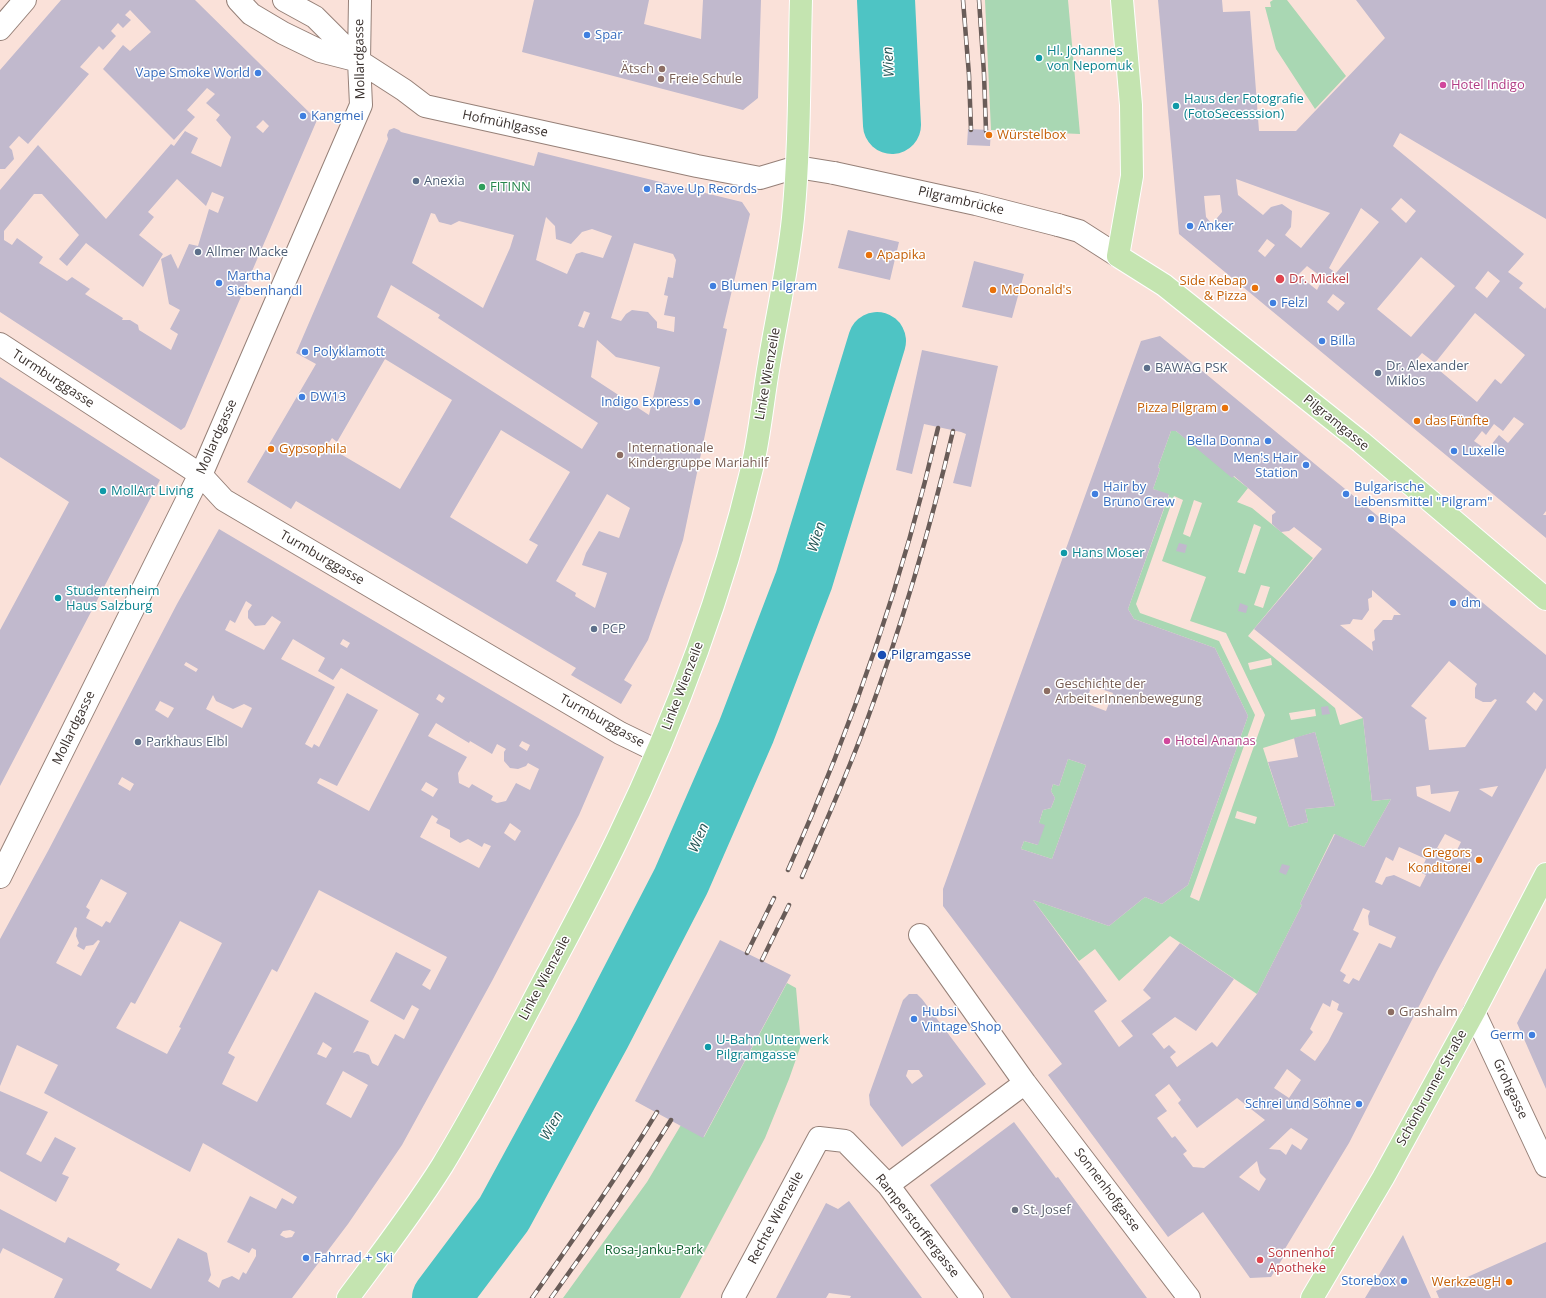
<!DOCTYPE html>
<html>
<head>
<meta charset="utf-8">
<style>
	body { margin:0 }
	canvas { display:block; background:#fae1d9 }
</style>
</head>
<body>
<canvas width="1546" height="1298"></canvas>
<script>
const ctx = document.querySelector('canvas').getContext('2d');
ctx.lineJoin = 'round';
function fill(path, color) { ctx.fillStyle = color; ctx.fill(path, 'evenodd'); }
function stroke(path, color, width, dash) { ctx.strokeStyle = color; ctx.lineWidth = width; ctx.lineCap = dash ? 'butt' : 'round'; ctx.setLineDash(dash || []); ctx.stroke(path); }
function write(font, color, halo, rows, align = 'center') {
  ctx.font = font + ' "Open Sans",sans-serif'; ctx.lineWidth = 3; ctx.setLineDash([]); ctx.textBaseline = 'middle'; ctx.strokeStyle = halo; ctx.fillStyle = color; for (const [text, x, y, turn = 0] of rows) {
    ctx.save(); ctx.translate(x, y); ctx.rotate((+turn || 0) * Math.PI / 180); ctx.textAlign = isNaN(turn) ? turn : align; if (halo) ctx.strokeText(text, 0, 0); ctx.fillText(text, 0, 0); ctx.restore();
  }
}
fill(new Path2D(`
	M 985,0 L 1068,0 L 1080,134 L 991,130 Z
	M 1273,0 L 1287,0 L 1346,76 L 1315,109 L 1276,49 L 1265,7 L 1271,7 L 1270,2 Z
	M 1171,431 L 1176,431 L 1248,488 L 1237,502 L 1252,508 L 1313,558 L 1248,636 L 1335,708 L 1340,725 L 1363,718 L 1372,801 L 1391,799 L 1364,847 L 1334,834 L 1300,904 L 1302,905 L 1257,994 L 1170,936 L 1119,981 L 1095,949 L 1079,961 L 1033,900 L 1109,926 L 1145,897 L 1162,904 L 1188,885 L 1248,716 L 1215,648 L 1134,619 L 1128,609 L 1169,495 L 1153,489 L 1160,469 L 1158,467 ZM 1174,496 L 1183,500 L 1162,561 L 1206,577 L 1190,621 L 1226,633 L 1265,715 L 1199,901 L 1190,897 L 1255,715 L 1219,641 L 1140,613 L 1136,604 ZM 1194,500 L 1202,503 L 1190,537 L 1183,534 ZM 1254,524 L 1261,527 L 1245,574 L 1238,572 ZM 1261,585 L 1270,587 L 1263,608 L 1254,605 ZM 1271,658 L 1272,665 L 1250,670 L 1248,663 ZM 1315,709 L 1316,716 L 1291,720 L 1289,713 ZM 1315,732 L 1335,806 L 1305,809 L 1308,822 L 1289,827 L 1263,748 ZM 1237,811 L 1257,817 L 1255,824 L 1235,818 Z
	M 1068,759 L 1086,765 L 1052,859 L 1021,849 L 1024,841 L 1038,845 L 1039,823 L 1043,810 L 1051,808 L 1055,798 L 1051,791 L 1053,784 L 1059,786 Z
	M 787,983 L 796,988 L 801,1045 L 789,1079 L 765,1138 L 680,1298 L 563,1298 L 647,1182 L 681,1125 L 704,1137 Z`), '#a9d7b3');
stroke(new Path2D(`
	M 886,0 L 892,125
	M 441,1298 L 504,1214 L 602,1034 L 681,881 L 746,732 L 804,580 L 877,341`), '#4ec4c4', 58);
fill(new Path2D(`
	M 61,0 L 195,0 L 317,120 L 185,427 L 181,430 L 0,312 L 0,190 L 38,145 L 106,219 L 171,144 L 174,146 L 185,131 L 198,138 L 191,153 L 221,167 L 231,137 L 216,120 L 220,115 L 206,103 L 215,94 L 207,88 L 187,110 L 195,117 L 174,140 L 103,69 L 123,45 L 130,51 L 151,32 L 130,10 L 125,15 L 131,20 L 123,28 L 118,23 L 111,31 L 116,36 L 103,50 L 99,46 L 80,67 L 89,74 L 28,144 L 19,136 L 9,147 L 12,150 L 14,159 L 5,169 L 0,169 L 0,70 ZM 263,120 L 269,126 L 263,133 L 256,127 ZM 177,179 L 206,206 L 212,192 L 224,197 L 218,213 L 209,209 L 198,246 L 189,244 L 178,269 L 171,254 L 161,259 L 169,304 L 180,310 L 170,329 L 178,334 L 171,350 L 139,330 L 138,325 L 130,320 L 122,320 L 123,318 L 85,294 L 90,289 L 72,277 L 67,281 L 39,263 L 43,257 L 17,238 L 12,245 L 4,240 L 4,231 L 34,194 L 42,194 L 79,235 L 59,259 L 67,266 L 86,243 L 143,287 L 163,254 L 139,235 L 154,217 L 148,212 Z
	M 534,0 L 649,0 L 644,24 L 701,39 L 703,0 L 761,0 L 758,98 L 743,110 L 522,52 Z
	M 1158,0 L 1222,0 L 1223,12 L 1250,11 L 1259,131 L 1296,131 L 1385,38 L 1356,0 L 1546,0 L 1546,219 L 1400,133 L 1393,146 L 1524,254 L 1508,272 L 1523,283 L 1519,288 L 1545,309 L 1546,307 L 1546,511 L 1543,515 L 1546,515 L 1546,538 L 1179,234 ZM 1236,179 L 1330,213 L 1301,248 L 1285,235 L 1291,227 L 1292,211 L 1282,204 L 1271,207 L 1263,215 L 1238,195 ZM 1220,195 L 1222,212 L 1212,224 L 1206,217 L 1204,196 ZM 1401,198 L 1416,211 L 1406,223 L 1391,209 ZM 1361,208 L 1379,222 L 1336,273 L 1329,268 ZM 1267,239 L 1275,245 L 1265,257 L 1258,251 ZM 1421,257 L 1455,286 L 1411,337 L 1377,309 ZM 1307,266 L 1323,278 L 1317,290 L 1298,275 ZM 1488,271 L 1500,281 L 1487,298 L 1475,288 ZM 1333,294 L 1345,303 L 1338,311 L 1327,302 ZM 1475,313 L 1525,355 L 1501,384 L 1495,379 L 1477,402 L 1433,365 L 1429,371 L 1415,361 L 1422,353 L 1435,363 ZM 1514,417 L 1524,424 L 1508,443 L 1499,435 L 1487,450 L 1474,441 L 1482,431 L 1486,435 L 1494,424 L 1503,431 Z
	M 394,128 L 399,130 L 401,132 L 534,166 L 538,152 L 742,202 L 750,214 L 723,328 L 727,329 L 683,540 L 648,640 L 624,680 L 632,685 L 621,704 L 571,675 L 576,668 L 296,501 L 291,509 L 247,482 L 316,364 L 296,353 L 388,139 L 387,135 L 389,130 ZM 431,213 L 435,214 L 439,222 L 451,225 L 459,221 L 514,235 L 510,248 L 483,308 L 412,263 ZM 546,217 L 555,226 L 556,239 L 571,244 L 582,232 L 592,229 L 612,236 L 603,258 L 582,252 L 576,254 L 567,274 L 536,260 ZM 634,243 L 673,254 L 676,260 L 673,278 L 668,277 L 664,295 L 668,296 L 664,315 L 675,317 L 674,332 L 657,328 L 657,322 L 648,312 L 632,310 L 626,314 L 621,321 L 611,318 ZM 391,285 L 440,315 L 438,318 L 598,423 L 582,449 L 377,317 ZM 584,311 L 590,313 L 584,328 L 578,326 ZM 597,340 L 616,357 L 660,367 L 649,415 L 591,377 ZM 385,359 L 452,400 L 400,489 L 327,446 L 332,438 L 337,442 ZM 501,430 L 570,472 L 529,540 L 538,545 L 527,564 L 450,517 ZM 607,494 L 630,508 L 619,538 L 599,531 L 586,553 L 582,565 L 607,573 L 595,608 L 575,596 L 576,593 L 556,581 Z
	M 968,129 L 991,130 L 990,146 L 967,145 Z
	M 848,230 L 899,242 L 890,280 L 838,268 Z
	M 974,261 L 1024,274 L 1012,318 L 962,307 Z
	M 1160,336 L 1546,655 L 1546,768 L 1437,971 L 1349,1143 L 1283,1252 L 1286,1253 L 1271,1277 L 1250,1278 L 1203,1212 L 1168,1237 L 1048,1075 L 1062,1064 L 943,906 L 943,889 L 1141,341 ZM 1171,431 L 1176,431 L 1232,478 L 1234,476 L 1276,512 L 1272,515 L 1272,524 L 1281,532 L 1289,531 L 1294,527 L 1322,549 L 1254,629 L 1363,718 L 1372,801 L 1391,799 L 1364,847 L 1335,834 L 1300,904 L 1302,905 L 1257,994 L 1217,1047 L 1212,1042 L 1177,1067 L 1170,1057 L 1176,1052 L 1169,1045 L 1164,1049 L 1152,1034 L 1175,1017 L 1196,1031 L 1234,979 L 1180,943 L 1143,990 L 1151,998 L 1121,1021 L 1133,1036 L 1119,1047 L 1094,1011 L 1107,1001 L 1033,900 L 1109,926 L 1145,897 L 1162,904 L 1188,885 L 1248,716 L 1215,648 L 1134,619 L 1128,609 L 1169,494 L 1153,489 L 1160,469 L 1158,467 ZM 1372,590 L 1401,615 L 1394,615 L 1392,620 L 1383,620 L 1374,630 L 1375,640 L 1372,642 L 1373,651 L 1340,625 L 1350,624 L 1353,619 L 1362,620 L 1369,610 L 1368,599 L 1372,597 ZM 1449,661 L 1477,684 L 1475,688 L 1475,698 L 1483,702 L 1491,702 L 1495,699 L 1497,700 L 1465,747 L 1429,750 L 1425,720 L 1427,718 L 1411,706 ZM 1092,686 L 1113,693 L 1106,711 L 1090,705 L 1087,697 ZM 1534,692 L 1543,700 L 1536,711 L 1526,702 ZM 1068,759 L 1086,765 L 1052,859 L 1021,849 L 1024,841 L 1038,845 L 1045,825 L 1039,823 L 1043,810 L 1051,808 L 1055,798 L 1051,791 L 1053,784 L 1059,786 ZM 1430,785 L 1431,794 L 1459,791 L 1450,812 L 1417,796 L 1416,787 ZM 1498,786 L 1492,797 L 1479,789 ZM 1445,834 L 1461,842 L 1454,856 L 1437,848 ZM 1399,847 L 1426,859 L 1420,872 L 1426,875 L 1420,887 L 1394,875 L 1386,877 L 1382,885 L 1375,882 L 1386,857 L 1393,861 ZM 1363,908 L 1370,911 L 1368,916 L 1369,925 L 1396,937 L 1391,948 L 1379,943 L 1359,981 L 1353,978 L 1349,984 L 1343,981 L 1346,975 L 1340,971 L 1359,933 L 1353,930 ZM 1332,1000 L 1339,1004 L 1337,1010 L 1343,1013 L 1328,1042 L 1315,1061 L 1300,1050 L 1313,1032 L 1310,1029 L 1323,1003 L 1330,1007 ZM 1287,1069 L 1301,1080 L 1289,1098 L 1274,1088 ZM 1169,1084 L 1181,1100 L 1178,1103 L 1197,1128 L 1237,1098 L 1265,1120 L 1204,1168 L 1193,1167 L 1183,1154 L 1187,1151 L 1175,1136 L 1172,1138 L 1157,1118 L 1167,1111 L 1155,1095 ZM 1291,1128 L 1308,1139 L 1301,1150 L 1292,1144 L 1286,1155 L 1280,1150 L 1269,1149 ZM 1257,1161 L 1260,1173 L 1266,1179 L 1259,1191 L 1239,1177 Z
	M 922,350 L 998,366 L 971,487 L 953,483 L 966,434 L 961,432 L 924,424 L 912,474 L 896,470 Z
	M 0,377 L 160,480 L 0,786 L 0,630 L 69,502 L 0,457 Z
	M 219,529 L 604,757 L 579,815 L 492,981 L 402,1145 L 348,1224 L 292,1298 L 54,1298 L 63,1279 L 3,1248 L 0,1254 L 0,1209 L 65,1243 L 68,1237 L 120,1264 L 116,1270 L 151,1289 L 178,1238 L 207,1253 L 211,1275 L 208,1281 L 219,1288 L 222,1280 L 232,1276 L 239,1280 L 243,1272 L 246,1274 L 256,1256 L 256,1250 L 252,1248 L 249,1253 L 227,1242 L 250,1196 L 276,1209 L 282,1198 L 293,1204 L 297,1197 L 203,1143 L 190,1172 L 44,1093 L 58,1065 L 17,1045 L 0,1086 L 0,939 L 48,851 L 177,604 ZM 246,601 L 252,605 L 248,611 L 248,618 L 255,626 L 265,625 L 272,616 L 281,622 L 264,650 L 225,630 L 230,620 L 235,623 ZM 293,639 L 325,658 L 318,671 L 333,680 L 341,668 L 419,714 L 369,811 L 317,783 L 320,778 L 337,786 L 378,710 L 347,693 L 319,747 L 314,744 L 312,748 L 305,744 L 335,687 L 281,659 ZM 343,639 L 350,643 L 347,648 L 340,644 ZM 186,662 L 198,669 L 196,672 L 184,665 ZM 439,694 L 445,698 L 442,703 L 436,699 ZM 213,695 L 216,701 L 233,709 L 244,704 L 252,708 L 242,728 L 206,709 ZM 160,701 L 174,708 L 168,718 L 155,710 ZM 436,723 L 469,743 L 470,741 L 492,754 L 497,744 L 506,749 L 504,752 L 504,761 L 510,768 L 518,769 L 526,766 L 528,763 L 539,769 L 530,790 L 516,783 L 506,801 L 497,803 L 491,800 L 493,796 L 472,784 L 469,788 L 459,783 L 458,773 L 467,757 L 428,736 ZM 522,741 L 530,745 L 527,751 L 519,746 ZM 122,777 L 134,784 L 130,791 L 118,784 ZM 426,782 L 438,789 L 433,797 L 421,790 ZM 432,815 L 438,819 L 436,823 L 450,830 L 450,837 L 460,843 L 468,839 L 482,847 L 484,843 L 491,846 L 479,868 L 420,837 ZM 510,823 L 521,831 L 515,841 L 504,833 ZM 101,879 L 127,893 L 110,923 L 106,921 L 102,927 L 86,918 L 90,910 L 86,907 ZM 319,890 L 447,957 L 430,990 L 422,985 L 431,970 L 396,952 L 370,1001 L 404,1020 L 412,1005 L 419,1009 L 404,1039 L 395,1034 L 378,1066 L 372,1063 L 369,1055 L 365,1053 L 357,1051 L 353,1053 L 369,1021 L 315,992 L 257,1102 L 222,1084 L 235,1057 L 228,1053 L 272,969 L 277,972 ZM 180,921 L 222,943 L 179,1027 L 181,1028 L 167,1054 L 116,1028 L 131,1002 L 135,1004 ZM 75,927 L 77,928 L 76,936 L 79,943 L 77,946 L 84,950 L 86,946 L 93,945 L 98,940 L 100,941 L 81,976 L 56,963 ZM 323,1042 L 332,1048 L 326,1058 L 317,1054 ZM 343,1071 L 368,1085 L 351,1118 L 326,1104 ZM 290,1230 L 295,1232 L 292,1237 L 286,1238 L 280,1235 L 283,1231 Z
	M 1179,543 L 1187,545 L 1185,553 L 1176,551 Z
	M 1240,603 L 1248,606 L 1246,613 L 1238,611 Z
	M 1328,706 L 1330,714 L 1322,715 L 1321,707 Z
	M 1315,732 L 1335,806 L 1305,809 L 1308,822 L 1289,827 L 1268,762 L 1298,757 L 1294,738 Z
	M 1282,864 L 1290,866 L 1286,875 L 1279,872 Z
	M 720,940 L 791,975 L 703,1138 L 635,1101 Z
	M 1546,968 L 1546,1089 L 1517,1023 Z
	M 909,994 L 917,994 L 922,999 L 986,1084 L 902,1147 L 870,1105 L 869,1095 L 903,1000 ZM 908,1070 L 919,1070 L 923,1076 L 912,1084 L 906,1076 Z
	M 0,1091 L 48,1112 L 26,1154 L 41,1162 L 55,1137 L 76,1148 L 62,1174 L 69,1177 L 56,1202 L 0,1171 Z
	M 1014,1122 L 1056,1178 L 1058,1177 L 1147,1298 L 1011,1298 L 930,1185 Z
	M 849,1201 L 892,1258 L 922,1298 L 850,1298 L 851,1296 L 829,1293 L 826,1298 L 776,1298 L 826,1203 L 838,1209 Z
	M 1403,1235 L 1431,1298 L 1365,1298 Z
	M 1546,1242 L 1546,1298 L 1439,1298 L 1436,1291 Z`), '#c1b9cd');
const minor = new Path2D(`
	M 238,0 L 251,14 L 283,33 L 320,51 L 359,61 L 404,90 L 425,106 L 697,166 L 760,178 L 797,167 L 834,173
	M 284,0 L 315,17 L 359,61
	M 0,29 L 25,0
	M 1058,225 L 1079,231 L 1118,256
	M 0,344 L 201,475 L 224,500 L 620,733 L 657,751
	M 0,877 L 195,484 L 201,475 L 361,105 L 359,61 L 360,0
	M 920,935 L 1025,1083 L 1189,1298
	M 1474,1012 L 1546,1166
	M 888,1185 L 1025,1083
	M 733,1298 L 819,1138 L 845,1141 L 888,1185 L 972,1298`);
const major = new Path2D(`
	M 1122,0 L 1131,105 L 1132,176 L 1118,256 L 1164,285 L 1361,442 L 1546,599
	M 348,1298 C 380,1255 413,1212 442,1166 C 480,1104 513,1039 547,975 C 571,930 596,884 618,838 C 675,720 722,595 752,468 C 760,434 763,398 769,364 C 777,315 788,267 793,218 C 800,146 799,73 801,0
	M 1312,1298 L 1383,1178 L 1474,1012 L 1546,874`);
stroke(minor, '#968078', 24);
stroke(major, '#fff', 24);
stroke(minor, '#fff', 22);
stroke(major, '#c4e4b0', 22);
const rail = new Path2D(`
	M 963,0 L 969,75 L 971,130
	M 979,0 L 984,74 L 986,131
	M 788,870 C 852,727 903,580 938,428
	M 802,877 C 824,826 847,775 866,723 C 901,628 930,530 953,431
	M 747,953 L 774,898
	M 762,960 L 789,905
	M 532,1298 C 575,1237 618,1176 657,1112
	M 551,1298 C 593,1240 633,1181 671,1120`);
stroke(rail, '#695c58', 4.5);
stroke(rail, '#fff', 3, [9]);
const minorBridge = new Path2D(`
	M 834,173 L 976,204 L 1058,225`);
stroke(minorBridge, '#968078', 24, []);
stroke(minorBridge, '#fff', 22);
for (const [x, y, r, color] of [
	[587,35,4,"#3f7fe0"],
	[1039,58,4,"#0f9aa8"],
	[662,69,4,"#8d6e63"],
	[258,73,4,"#3f7fe0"],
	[661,79,4,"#8d6e63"],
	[1443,85,4,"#d1479c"],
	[1176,106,4,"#0f9aa8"],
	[303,116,4,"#3f7fe0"],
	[989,135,4,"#e8710a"],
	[416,181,4,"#5c6f8a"],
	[482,187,4,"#2e9e5b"],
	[647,189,4,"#3f7fe0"],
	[1190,226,4,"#3f7fe0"],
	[198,252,4,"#5c6f8a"],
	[869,255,4,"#e8710a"],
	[1280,279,5,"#e0444e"],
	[219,283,4,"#3f7fe0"],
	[713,286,4,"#3f7fe0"],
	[1255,288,4,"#e8710a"],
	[993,290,4,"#e8710a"],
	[1273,303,4,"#3f7fe0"],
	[1322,341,4,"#3f7fe0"],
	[305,352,4,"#3f7fe0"],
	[1147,368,4,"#5c6f8a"],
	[1378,373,4,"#5c6f8a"],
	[302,397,4,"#3f7fe0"],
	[697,402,4,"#3f7fe0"],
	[1225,408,4,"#e8710a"],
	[1417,421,4,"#e8710a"],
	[1268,441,4,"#3f7fe0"],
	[271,449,4,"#e8710a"],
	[1454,451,4,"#3f7fe0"],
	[620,455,4,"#8d6e63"],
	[1306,465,4,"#3f7fe0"],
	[103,491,4,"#0f9aa8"],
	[1095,494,4,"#3f7fe0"],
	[1346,494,4,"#3f7fe0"],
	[1371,519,4,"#3f7fe0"],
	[1064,553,4,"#0f9aa8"],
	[58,598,4,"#0f9aa8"],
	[1453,603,4,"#3f7fe0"],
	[594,629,4,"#5c6f8a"],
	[882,655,5,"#1a4fb4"],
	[1047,691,4,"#8d6e63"],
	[1167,741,4,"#d1479c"],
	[138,742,4,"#5c6f8a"],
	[1479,860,4,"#e8710a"],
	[1391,1012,4,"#8d6e63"],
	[914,1019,4,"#3f7fe0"],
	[1532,1035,4,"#3f7fe0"],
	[708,1047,4,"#0f9aa8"],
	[1359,1104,4,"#3f7fe0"],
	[1015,1210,4,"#6b7280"],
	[306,1258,4,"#3f7fe0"],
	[1260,1260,4,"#e0444e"],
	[1404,1281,4,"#3f7fe0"],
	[1509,1282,4,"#e8710a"]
]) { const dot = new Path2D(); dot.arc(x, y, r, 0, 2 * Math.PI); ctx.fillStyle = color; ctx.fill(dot); stroke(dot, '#fff', 1.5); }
write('13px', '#366cbe', '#fff', [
	["Spar",595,35],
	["Vape Smoke World",250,73,"right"],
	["Kangmei",311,116],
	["Rave Up Records",655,189],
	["Anker",1198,226],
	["Martha",227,276],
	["Siebenhandl",227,291],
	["Blumen Pilgram",721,286],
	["Felzl",1281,303],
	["Billa",1330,341],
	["Polyklamott",313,352],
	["DW13",310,397],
	["Indigo Express",689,402,"right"],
	["Bella Donna",1260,441,"right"],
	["Luxelle",1462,451],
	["Men's Hair",1298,458,"right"],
	["Station",1298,473,"right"],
	["Hair by",1103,487],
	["Bruno Crew",1103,502],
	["Bulgarische",1354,487],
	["Lebensmittel \"Pilgram\"",1354,502],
	["Bipa",1379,519],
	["dm",1461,603],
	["Hubsi",922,1012],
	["Vintage Shop",922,1027],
	["Germ",1524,1035,"right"],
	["Schrei und Söhne",1351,1104,"right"],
	["Fahrrad + Ski",314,1258],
	["Storebox",1396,1281,"right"]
], 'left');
write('13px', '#0d838f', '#fff', [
	["Hl. Johannes",1047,51],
	["von Nepomuk",1047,66],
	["Haus der Fotografie",1184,99],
	["(FotoSecesssion)",1184,114],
	["MollArt Living",111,491],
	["Hans Moser",1072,553],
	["Studentenheim",66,591],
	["Haus Salzburg",66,606],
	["U-Bahn Unterwerk",716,1040],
	["Pilgramgasse",716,1055]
], 'left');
write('13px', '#39302d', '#fff', [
	["Mollardgasse",360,59,-91],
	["Hofmühlgasse",505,124,12],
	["Pilgrambrücke",961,201,13],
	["Linke Wienzeile",768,374,-80],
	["Turmburggasse",53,379,33],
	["Pilgramgasse",1336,423,39],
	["Mollardgasse",217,437,-66],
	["Turmburggasse",322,558,30],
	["Linke Wienzeile",683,686,-69],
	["Turmburggasse",602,721,29],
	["Mollardgasse",74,728,-64],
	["Linke Wienzeile",545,978,-62],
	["Schönbrunner Straße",1432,1088,-61],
	["Grohgasse",1510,1089,65],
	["Sonnenhofgasse",1107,1190,53],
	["Rechte Wienzeile",776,1218,-62],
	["Ramperstorffergasse",917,1226,52]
]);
write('13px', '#785e54', '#fff', [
	["Ätsch",654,69,"right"],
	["Freie Schule",669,79],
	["Internationale",628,448],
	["Kindergruppe Mariahilf",628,463],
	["Geschichte der",1055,684],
	["ArbeiterInnenbewegung",1055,699],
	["Grashalm",1399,1012]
], 'left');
write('13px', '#b23c85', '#fff', [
	["Hotel Indigo",1451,85],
	["Hotel Ananas",1175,741]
], 'left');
write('13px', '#c56008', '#fff', [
	["Würstelbox",997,135],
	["Apapika",877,255],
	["Side Kebap",1247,281,"right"],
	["& Pizza",1247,296,"right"],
	["McDonald's",1001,290],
	["Pizza Pilgram",1217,408,"right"],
	["das Fünfte",1425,421],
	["Gypsophila",279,449],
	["Gregors",1471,853,"right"],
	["Konditorei",1471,868,"right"],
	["WerkzeugH",1501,1282,"right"]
], 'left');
write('13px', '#4e5e75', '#fff', [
	["Anexia",424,181],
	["Allmer Macke",206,252],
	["Dr. Alexander",1386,366],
	["Miklos",1386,381],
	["BAWAG PSK",1155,368],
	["PCP",602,629],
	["Parkhaus Elbl",146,742]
], 'left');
write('13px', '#27864d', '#fff', [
	["FITINN",490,187]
], 'left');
write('13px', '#be3a42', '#fff', [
	["Dr. Mickel",1289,279],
	["Sonnenhof",1268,1253],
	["Apotheke",1268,1268]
], 'left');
write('13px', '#164399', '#fff', [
	["Pilgramgasse",891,655]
], 'left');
write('13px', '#5b616d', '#fff', [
	["St. Josef",1023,1210]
], 'left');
write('13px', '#0e602f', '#fff', [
	["Rosa-Janku-Park",654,1250]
]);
write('italic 14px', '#245757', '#fff', [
	["Wien",889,62,-93],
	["Wien",817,537,-73],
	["Wien",699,838,-67],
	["Wien",552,1126,-61]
]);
</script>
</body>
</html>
